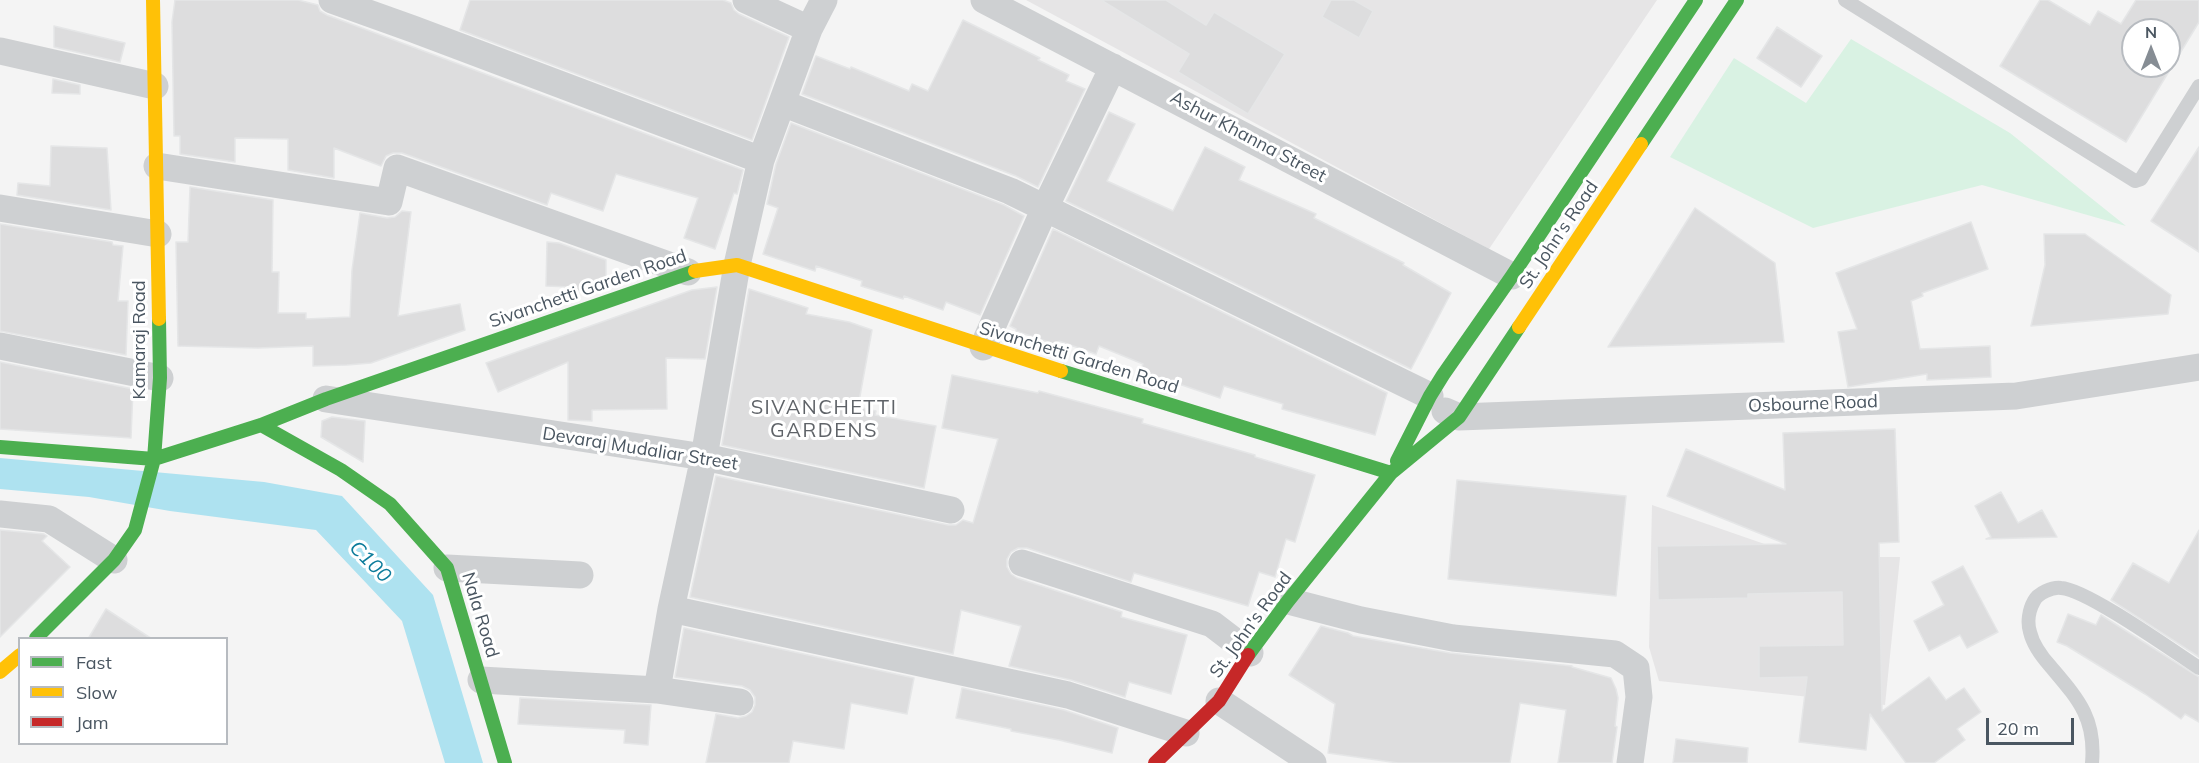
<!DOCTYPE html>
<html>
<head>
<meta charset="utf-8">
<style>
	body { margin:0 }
	#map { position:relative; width:2199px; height:763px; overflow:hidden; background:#f4f4f4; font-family:Mulish,sans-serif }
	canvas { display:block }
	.legend { position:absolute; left:18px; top:637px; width:210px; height:108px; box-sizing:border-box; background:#fff; border:2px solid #b7bbc0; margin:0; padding:8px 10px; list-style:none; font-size:18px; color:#4a5661 }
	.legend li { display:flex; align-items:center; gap:12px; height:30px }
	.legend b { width:30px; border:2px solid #b7bbc0 }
	.north { position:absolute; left:2121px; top:18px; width:60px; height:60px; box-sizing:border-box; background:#fff; border:2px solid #b7bbc0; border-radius:50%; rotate:0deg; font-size:16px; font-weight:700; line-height:24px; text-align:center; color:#4a5661 }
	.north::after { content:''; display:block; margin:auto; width:21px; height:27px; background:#868d94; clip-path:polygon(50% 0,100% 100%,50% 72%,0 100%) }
	.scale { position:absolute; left:1986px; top:718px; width:88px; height:27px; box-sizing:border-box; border:3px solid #4a5661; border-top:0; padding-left:8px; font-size:18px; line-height:21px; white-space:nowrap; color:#4a5661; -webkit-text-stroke:4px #fff; paint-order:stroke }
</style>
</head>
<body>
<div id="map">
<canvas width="2199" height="763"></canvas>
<ul class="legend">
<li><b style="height:8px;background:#4caf50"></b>Fast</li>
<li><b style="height:8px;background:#ffc107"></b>Slow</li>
<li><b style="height:8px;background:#c62828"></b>Jam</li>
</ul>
<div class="north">N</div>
<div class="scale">20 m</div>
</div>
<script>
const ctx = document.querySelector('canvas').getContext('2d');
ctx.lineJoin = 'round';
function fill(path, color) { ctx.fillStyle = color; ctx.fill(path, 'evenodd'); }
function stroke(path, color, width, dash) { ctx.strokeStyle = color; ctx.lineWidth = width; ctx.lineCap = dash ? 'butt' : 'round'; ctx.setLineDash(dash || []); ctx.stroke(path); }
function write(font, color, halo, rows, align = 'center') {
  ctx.font = font + ' Mulish,sans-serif'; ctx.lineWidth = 6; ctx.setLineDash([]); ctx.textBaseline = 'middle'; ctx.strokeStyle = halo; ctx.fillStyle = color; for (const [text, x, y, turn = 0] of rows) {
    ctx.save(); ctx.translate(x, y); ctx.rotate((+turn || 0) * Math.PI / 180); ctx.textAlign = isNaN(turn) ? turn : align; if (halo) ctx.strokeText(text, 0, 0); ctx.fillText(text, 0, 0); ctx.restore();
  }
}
fill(new Path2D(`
	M 1026,0 L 1657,0 L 1489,249 Z
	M 1652,505 L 1802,557 L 1900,557 L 1885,705 L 1659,681 L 1649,647 Z`), '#e6e5e6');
fill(new Path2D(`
	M 1851,39 L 2010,133 L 2126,226 L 1982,185 L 1813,228 L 1670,157 L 1734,58 L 1806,103 Z`), '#d9f2e3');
fill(new Path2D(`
	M 0,458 L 264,482 L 342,496 L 433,595 L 483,763 L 445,763 L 402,621 L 316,530 L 170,511 L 89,497 L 0,489 Z`), '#aee2f0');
const building = new Path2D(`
	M 175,0 L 298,0 L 318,5 L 320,11 L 327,15 L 743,170 L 737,194 L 734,193 L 715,249 L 684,238 L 698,198 L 616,174 L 603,211 L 551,193 L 547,205 L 402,153 L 393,153 L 386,156 L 381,166 L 334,148 L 334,178 L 288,170 L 288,139 L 235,138 L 235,162 L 180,154 L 180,136 L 174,136 L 172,22 Z
	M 470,0 L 723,0 L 731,3 L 734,10 L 739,14 L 789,37 L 752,140 L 460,30 Z
	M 1101,0 L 1166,0 L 1206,25 L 1214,12 L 1285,54 L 1248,114 L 1178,72 L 1189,54 Z
	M 1331,0 L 1354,0 L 1373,11 L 1359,38 L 1322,17 Z
	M 2040,0 L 2048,0 L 2090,25 L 2098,11 L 2121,24 L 2136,0 L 2199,0 L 2199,22 L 2126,142 L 2000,66 ZM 2133,30 L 2169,30 L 2169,66 L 2133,66 Z
	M 963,20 L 1040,58 L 1038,60 L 1069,75 L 1066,81 L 1085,89 L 1038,187 L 1016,176 L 802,94 L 816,56 L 850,69 L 851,67 L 909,91 L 912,84 L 928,91 Z
	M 54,26 L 125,43 L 120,62 L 54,47 Z
	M 1777,27 L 1822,56 L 1801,87 L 1757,58 Z
	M 53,79 L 80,85 L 80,94 L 52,93 Z
	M 1109,112 L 1135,124 L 1107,181 L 1173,211 L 1205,147 L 1245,167 L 1239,180 L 1316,214 L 1314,218 L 1404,263 L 1403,265 L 1451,293 L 1411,369 L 1066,201 Z
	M 791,123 L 1004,205 L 1024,216 L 980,315 L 946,302 L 943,310 L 904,296 L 903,299 L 861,286 L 862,281 L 816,266 L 815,271 L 763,254 L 778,208 L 767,204 L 776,164 Z
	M 51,146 L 107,148 L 111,210 L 17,195 L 18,183 L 50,186 Z
	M 2199,147 L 2199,252 L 2151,221 Z
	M 190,187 L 273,200 L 272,272 L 279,272 L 278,313 L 306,313 L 306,319 L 350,317 L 352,270 L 360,213 L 387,218 L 395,217 L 402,211 L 411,212 L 398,316 L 460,304 L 465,330 L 371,363 L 347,365 L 313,366 L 313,346 L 258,348 L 178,346 L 176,242 L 188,242 Z
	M 1695,208 L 1775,263 L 1784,342 L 1608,347 Z
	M 1971,222 L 1988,269 L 1922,293 L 1923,296 L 1911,301 L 1920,349 L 1990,346 L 1991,377 L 1927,380 L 1927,374 L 1848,387 L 1838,332 L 1857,329 L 1836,273 Z
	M 0,224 L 112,242 L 113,245 L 123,246 L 118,301 L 128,301 L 126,355 L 0,331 Z
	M 1053,229 L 1387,393 L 1375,435 L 1282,409 L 1283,404 L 1224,386 L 1220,398 L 1170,381 L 1169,383 L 1140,372 L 1143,364 L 1099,346 L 1096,354 L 1059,341 L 1057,345 L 1016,331 L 1016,329 L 1010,326 Z
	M 2044,234 L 2085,234 L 2171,295 L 2168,314 L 2031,326 L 2045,265 Z
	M 547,242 L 559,243 L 606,260 L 606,281 L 572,293 L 571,287 L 546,286 Z
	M 717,287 L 705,359 L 666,358 L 667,409 L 592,410 L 592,421 L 568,420 L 568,362 L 498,392 L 486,363 L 692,290 Z
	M 749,289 L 808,308 L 806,314 L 849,322 L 872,330 L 858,407 L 876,411 L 875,415 L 936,426 L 924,488 L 722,445 Z
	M 0,362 L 133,389 L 131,438 L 0,429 Z
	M 952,375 L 1038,393 L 1039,391 L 1143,419 L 1142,423 L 1255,455 L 1255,457 L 1315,475 L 1295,542 L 1286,539 L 1275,577 L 1259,572 L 1248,606 L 1134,573 L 1131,582 L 1027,548 L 1018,548 L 1011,552 L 1007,559 L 1007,567 L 1011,574 L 1017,578 L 1122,612 L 1121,617 L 1187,635 L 1171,694 L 1129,682 L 1125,697 L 1071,680 L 1009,666 L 1021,626 L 961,610 L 953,654 L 690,597 L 716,476 L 948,525 L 956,525 L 963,520 L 973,523 L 998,439 L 942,428 Z
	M 332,417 L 365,421 L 363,462 L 321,437 L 322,421 Z
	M 1895,429 L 1899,542 L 1879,543 L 1882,711 L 1929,677 L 1946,700 L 1964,688 L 1981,712 L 1957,729 L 1965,740 L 1934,763 L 1906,763 L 1870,714 L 1866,750 L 1799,742 L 1807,677 L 1759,678 L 1759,646 L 1843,645 L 1842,592 L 1748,594 L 1748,598 L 1658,600 L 1657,546 L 1786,544 L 1667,496 L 1686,449 L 1785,490 L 1783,433 Z
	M 1457,480 L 1626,496 L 1616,596 L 1448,579 Z
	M 2001,492 L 2018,523 L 2042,510 L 2057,537 L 1986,539 L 1991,537 L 1975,506 Z
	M 0,530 L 44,534 L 47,536 L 42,541 L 70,567 L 0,637 Z
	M 2199,530 L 2199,657 L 2111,600 L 2133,563 L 2169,583 Z
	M 1963,566 L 1998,632 L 1967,648 L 1960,635 L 1929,651 L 1914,621 L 1944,605 L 1932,582 Z
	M 106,609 L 152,639 L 88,639 Z
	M 2068,614 L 2096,625 L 2101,615 L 2199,677 L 2199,722 L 2185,714 L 2181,719 L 2145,694 L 2067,646 L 2057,642 Z
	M 1321,626 L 1348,633 L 1353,636 L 1450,653 L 1572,666 L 1572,667 L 1611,678 L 1616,689 L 1618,698 L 1615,726 L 1617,727 L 1612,763 L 1558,763 L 1566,710 L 1520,703 L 1510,763 L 1398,763 L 1328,753 L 1335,704 L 1289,675 Z
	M 684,628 L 914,678 L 907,714 L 851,703 L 844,749 L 793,741 L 789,763 L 706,763 L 716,714 L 738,718 L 746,716 L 752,712 L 755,705 L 755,697 L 750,690 L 742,686 L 675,677 Z
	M 962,688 L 1064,710 L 1118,728 L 1112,753 L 1059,740 L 1011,731 L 1011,729 L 956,718 Z
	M 520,698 L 651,705 L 648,745 L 624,743 L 625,730 L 518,724 Z
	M 1676,739 L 1748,748 L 1747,763 L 1673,763 Z`);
fill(building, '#ddddde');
stroke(building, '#e5e6e7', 1.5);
stroke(new Path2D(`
	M 1845,0 L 2135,181 L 2141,179 L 2199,86
	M 2092,763 C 2096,718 2078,699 2051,667 C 2042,657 2033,645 2030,632 C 2027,622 2029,610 2034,601 C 2038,593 2052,587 2061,588 C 2086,589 2173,651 2199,668`), '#ced0d2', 14);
stroke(new Path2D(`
	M 332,0 L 413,29 L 761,160
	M 746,0 L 809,29
	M 984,0 L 1512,276
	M 0,51 L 155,86
	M 782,103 L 1010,191 L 1430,396
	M 157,166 L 389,202 L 397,168 L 688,272
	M 0,208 L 158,234
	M 0,346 L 160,378
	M 983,347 L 1045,208 L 1113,67
	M 326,399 L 704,457 L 951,510
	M 1445,411 L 1459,417 L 2016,396 L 2199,367
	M 0,514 L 49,519 L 114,560
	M 1022,563 L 1212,624 L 1250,653
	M 447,568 L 580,575
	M 1288,601 L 1361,620 L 1453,638 L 1615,654 L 1636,668 L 1639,697 L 1630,763
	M 671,609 L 1068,695 L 1186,733
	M 481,680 L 657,690 L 740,702
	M 657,690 L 671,609 L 704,457 L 737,265 L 761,160 L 809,29 L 824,0
	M 1219,701 L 1313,763`), '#ced0d2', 27);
stroke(new Path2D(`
	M 1641,144 L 1737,0
	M 1061,371 L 1391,473
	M 261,425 L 341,470 L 390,504 L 447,568 L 505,763
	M 0,447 L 154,459 L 261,425 L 326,399 L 695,271
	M 1397,461 L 1430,396 L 1443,375 L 1512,276 L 1696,0
	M 36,638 L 114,560 L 135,530 L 154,459 L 160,378 L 159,319
	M 1248,655 L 1288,601 L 1391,473 L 1459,417 L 1519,327`), '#4caf50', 14);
stroke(new Path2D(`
	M 153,0 L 159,319
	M 695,271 L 737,265 L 1061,371
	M 1519,327 L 1641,144
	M 0,672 L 20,655`), '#ffc107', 14);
stroke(new Path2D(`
	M 1155,763 L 1219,701 L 1248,655`), '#c62828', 14);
write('18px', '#4a5661', '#fff', [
	["Ashur Khanna Street",1248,137,28],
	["St. John's Road",1559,235,-56],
	["Sivanchetti Garden Road",588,289,-19],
	["Kamaraj Road",140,340,-90],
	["Sivanchetti Garden Road",1079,358,17],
	["Osbourne Road",1813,404,-2],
	["Devaraj Mudaliar Street",640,449,9],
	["Nala Road",480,615,73],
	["St. John's Road",1251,625,-54]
]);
ctx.letterSpacing = '1.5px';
write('20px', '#5f6368', '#fff', [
	["SIVANCHETTI",824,408],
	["GARDENS",824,431]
]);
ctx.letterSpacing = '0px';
write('italic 20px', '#0c7c9b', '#fff', [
	["C100",370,562,45]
]);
</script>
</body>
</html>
